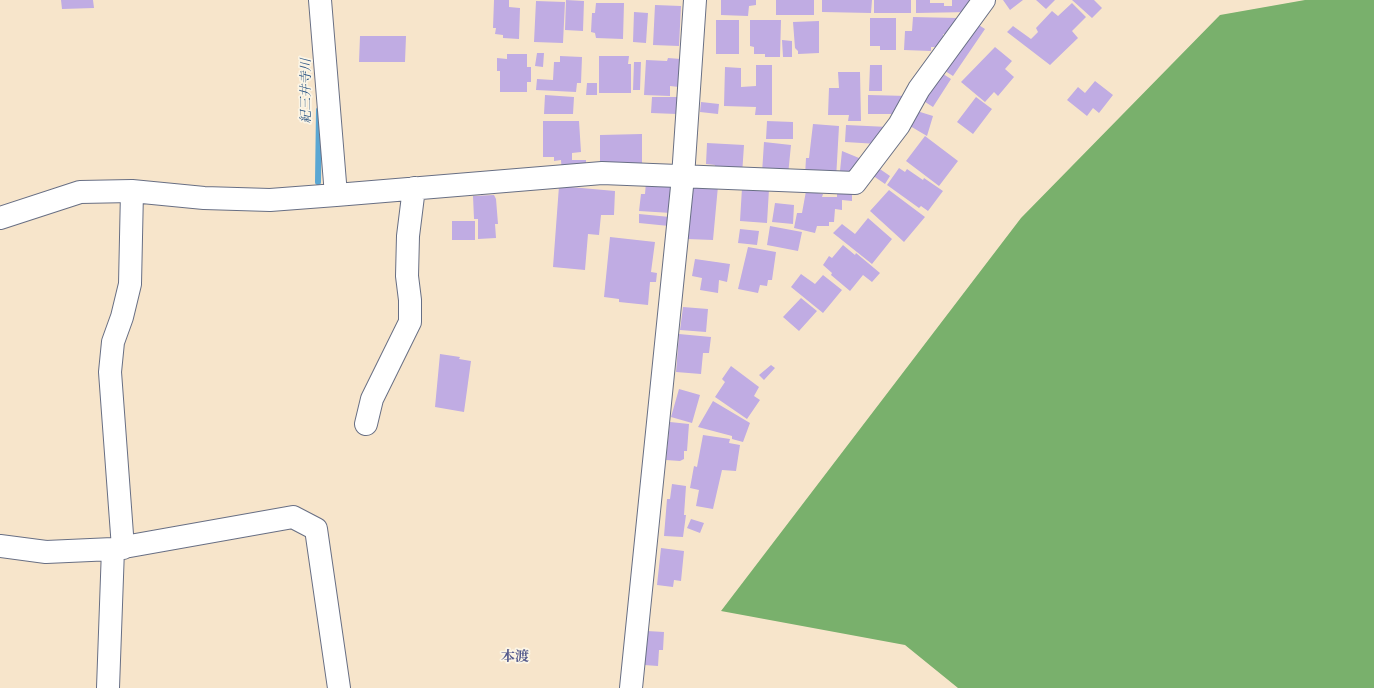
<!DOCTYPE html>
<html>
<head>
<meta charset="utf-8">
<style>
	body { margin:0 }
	canvas { display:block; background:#f7e5cb }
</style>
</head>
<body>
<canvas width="1374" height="688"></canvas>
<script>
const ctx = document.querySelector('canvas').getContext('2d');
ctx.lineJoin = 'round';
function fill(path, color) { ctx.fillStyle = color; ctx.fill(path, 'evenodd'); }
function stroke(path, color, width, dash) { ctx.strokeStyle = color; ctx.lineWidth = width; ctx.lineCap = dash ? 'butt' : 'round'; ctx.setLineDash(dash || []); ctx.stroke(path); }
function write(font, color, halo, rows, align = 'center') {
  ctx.font = font + ' "Sorts Mill Goudy","Noto Serif JP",serif'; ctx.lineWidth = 3.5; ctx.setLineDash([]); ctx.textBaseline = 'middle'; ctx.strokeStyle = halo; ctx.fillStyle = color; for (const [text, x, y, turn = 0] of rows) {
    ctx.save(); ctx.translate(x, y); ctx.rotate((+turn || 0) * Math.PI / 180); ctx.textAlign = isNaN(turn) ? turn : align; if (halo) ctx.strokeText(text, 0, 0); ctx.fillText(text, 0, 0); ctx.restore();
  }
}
fill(new Path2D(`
	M 1305,0 L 1374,0 L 1374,688 L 958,688 L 905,645 L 721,611 L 1021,218 L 1220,15 Z`), '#79b06c');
stroke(new Path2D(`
	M 318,182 L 319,110`), '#5aa7d3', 6);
fill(new Path2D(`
	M 61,0 L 93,0 L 94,8 L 62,9 Z
	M 494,0 L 509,0 L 509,7 L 520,8 L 519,39 L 503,38 L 503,35 L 495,34 L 496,28 L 493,28 Z
	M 566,0 L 584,1 L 583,31 L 565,30 Z
	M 721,0 L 756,0 L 756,5 L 749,6 L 748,16 L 721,15 Z
	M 776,0 L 814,0 L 814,15 L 776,15 Z
	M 822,0 L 872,0 L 871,13 L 822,12 Z
	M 874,0 L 911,0 L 911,13 L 874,13 Z
	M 916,0 L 930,0 L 930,3 L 944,3 L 944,6 L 952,6 L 952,0 L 970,0 L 970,12 L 916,13 Z
	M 1003,0 L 1023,0 L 1010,10 Z
	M 1036,0 L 1055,0 L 1046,9 Z
	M 1072,0 L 1094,0 L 1102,8 L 1092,18 Z
	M 536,1 L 565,2 L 563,43 L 534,42 Z
	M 596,3 L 624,3 L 623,39 L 596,38 L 595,33 L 591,32 L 592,13 L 595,13 Z
	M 1072,3 L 1086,17 L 1072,31 L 1078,38 L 1050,65 L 1007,32 L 1013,26 L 1031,39 L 1038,32 L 1036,28 L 1052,11 L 1058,16 Z
	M 655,5 L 681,6 L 679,46 L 653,45 Z
	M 634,12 L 648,13 L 646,43 L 633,42 Z
	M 913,17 L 958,18 L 957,31 L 947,30 L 947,35 L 943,34 L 943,47 L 931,47 L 931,51 L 904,50 L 905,31 L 912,31 Z
	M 870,18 L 896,18 L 896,50 L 880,50 L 880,46 L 870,46 Z
	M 716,20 L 739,20 L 739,54 L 716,54 Z
	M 750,20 L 781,20 L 780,57 L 765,57 L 765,54 L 754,54 L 754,47 L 750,46 Z
	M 819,21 L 819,53 L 798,54 L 798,51 L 795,48 L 793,22 Z
	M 974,22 L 985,29 L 953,76 L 942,69 Z
	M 360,36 L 406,36 L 405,62 L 359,62 Z
	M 782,40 L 792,41 L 792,57 L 783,57 Z
	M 995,47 L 1012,61 L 1005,69 L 1014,77 L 998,96 L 994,92 L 985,102 L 961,82 Z
	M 537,53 L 544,53 L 543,67 L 535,66 Z
	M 507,54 L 527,54 L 527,67 L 531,67 L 531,82 L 527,82 L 527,92 L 500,92 L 500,71 L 497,71 L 497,58 L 507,59 Z
	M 560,56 L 582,57 L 581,83 L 577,83 L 576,92 L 536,90 L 537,79 L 553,80 L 554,62 L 560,62 Z
	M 599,56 L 629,56 L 628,64 L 631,64 L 631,93 L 599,93 Z
	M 668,58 L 681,59 L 679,87 L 670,86 L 670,96 L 644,95 L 646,60 L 667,61 Z
	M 634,62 L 641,62 L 640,90 L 633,90 Z
	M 756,65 L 772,65 L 772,115 L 755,115 L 756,107 L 724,106 L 725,67 L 741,68 L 741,87 L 756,86 Z
	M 870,65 L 882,65 L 882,91 L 869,91 Z
	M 838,72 L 860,72 L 861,121 L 848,121 L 849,115 L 828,115 L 829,88 L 839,88 Z
	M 940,72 L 951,79 L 933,107 L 922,100 Z
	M 1095,81 L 1113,95 L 1099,113 L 1093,108 L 1087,116 L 1067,100 L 1078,87 L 1085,93 Z
	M 587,83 L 597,83 L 597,95 L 586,95 Z
	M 545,95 L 574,97 L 573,114 L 544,114 Z
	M 868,95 L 908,96 L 898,114 L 868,114 Z
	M 652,97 L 677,97 L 677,114 L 651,113 Z
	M 976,97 L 992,109 L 973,134 L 957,122 Z
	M 701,102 L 719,104 L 718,114 L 700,112 Z
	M 917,111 L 933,116 L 927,136 L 910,126 Z
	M 543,121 L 579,121 L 581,152 L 572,153 L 572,160 L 586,160 L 586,175 L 562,174 L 561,160 L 554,161 L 554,157 L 543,157 Z
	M 767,121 L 793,122 L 793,139 L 766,139 Z
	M 813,124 L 839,126 L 836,179 L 805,176 L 806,158 L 809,158 Z
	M 846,125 L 888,127 L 878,144 L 845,142 Z
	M 642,134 L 642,170 L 600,170 L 600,135 Z
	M 925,136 L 958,161 L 939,186 L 906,161 Z
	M 764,142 L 791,145 L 788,175 L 762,173 Z
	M 707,143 L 744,145 L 742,175 L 714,175 L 715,165 L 706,164 Z
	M 842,151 L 859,158 L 857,175 L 839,181 Z
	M 877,167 L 890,176 L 885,184 L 872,175 Z
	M 899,168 L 905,172 L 907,169 L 923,180 L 924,178 L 943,191 L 928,211 L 921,206 L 919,208 L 887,185 Z
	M 646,182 L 673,184 L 671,213 L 639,211 L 641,194 L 645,194 Z
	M 692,184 L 718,186 L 713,240 L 687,239 Z
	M 559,186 L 615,191 L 614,215 L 601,215 L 599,235 L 588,234 L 585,270 L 553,267 Z
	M 742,188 L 769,189 L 767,223 L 740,221 Z
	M 837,190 L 852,191 L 852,201 L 842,200 L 842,210 L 835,209 L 834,222 L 829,222 L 829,226 L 817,226 L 815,233 L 794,228 L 797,213 L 802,213 L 806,191 L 823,194 L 822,197 L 837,197 Z
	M 889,190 L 925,217 L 904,242 L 870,211 Z
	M 494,195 L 496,199 L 498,224 L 495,224 L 496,238 L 478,239 L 478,219 L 474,219 L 473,196 Z
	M 775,203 L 794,205 L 793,224 L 772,222 Z
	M 639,214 L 670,217 L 669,226 L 639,223 Z
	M 868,218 L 892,239 L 872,264 L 833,233 L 842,224 L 855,234 Z
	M 452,221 L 475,221 L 475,240 L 452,240 Z
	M 770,226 L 802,232 L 798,251 L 767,245 Z
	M 740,229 L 759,231 L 757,245 L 738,243 Z
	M 610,237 L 655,242 L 651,272 L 657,273 L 656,282 L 650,282 L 648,305 L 619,302 L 619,299 L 604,297 Z
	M 843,245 L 855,255 L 856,253 L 880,273 L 872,282 L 863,275 L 850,291 L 831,275 L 832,273 L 823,265 L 829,256 L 832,258 Z
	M 748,247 L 776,252 L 772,280 L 768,280 L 767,286 L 760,285 L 758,293 L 738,289 Z
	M 695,259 L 730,264 L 727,282 L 719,280 L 718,293 L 700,290 L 702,278 L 692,276 Z
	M 801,274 L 815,284 L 823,275 L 842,290 L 823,313 L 791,287 Z
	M 801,298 L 817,311 L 799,331 L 783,317 Z
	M 683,307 L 708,309 L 706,332 L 680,330 Z
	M 679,334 L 711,337 L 709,353 L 703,353 L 701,374 L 676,372 Z
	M 440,354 L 460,357 L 459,359 L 471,361 L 464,412 L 435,407 Z
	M 771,365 L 775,368 L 764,380 L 759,375 Z
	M 731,366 L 759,387 L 754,396 L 760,400 L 747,419 L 715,397 L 725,382 L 722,379 Z
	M 679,389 L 700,395 L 692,423 L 671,417 Z
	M 713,401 L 750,423 L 743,442 L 732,439 L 732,436 L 698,427 Z
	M 670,422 L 689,424 L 687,451 L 684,451 L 684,459 L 680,461 L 666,460 Z
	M 703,435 L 730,439 L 729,443 L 740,445 L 736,471 L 722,470 L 713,509 L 696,506 L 699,490 L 690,488 L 694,466 L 697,467 Z
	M 672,484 L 686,486 L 684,515 L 686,515 L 683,537 L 664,536 L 667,499 L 670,499 Z
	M 691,519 L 704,523 L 700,533 L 687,528 Z
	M 661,548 L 684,551 L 681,581 L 674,580 L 673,587 L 657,585 Z
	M 647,631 L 664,632 L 663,650 L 659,650 L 658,666 L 644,665 Z`), '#c0ace3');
const minor = new Path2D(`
	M 336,195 L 602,173 L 855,183 L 899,125 L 919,89 L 984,0
	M 0,218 L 80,192 L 132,191 L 204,198 L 270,200 L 336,195 L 320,0
	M 366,424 L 372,399 L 410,322 L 410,300 L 407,276 L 408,236 L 414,188
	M 0,546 L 46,552 L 113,549 L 293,517 L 316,529 L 339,688
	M 123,548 L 110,372 L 113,342 L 122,317 L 130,284 L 132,191
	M 108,688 L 113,549
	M 631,688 L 683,177 L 695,0`);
stroke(minor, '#686f84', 24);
stroke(minor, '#fff', 22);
write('italic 13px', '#315987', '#fcf5e5', [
	["紀三井寺川",308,91,-90]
]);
write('bold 14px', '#555b8d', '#fcf5e5', [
	["本渡",515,659]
]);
</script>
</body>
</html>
